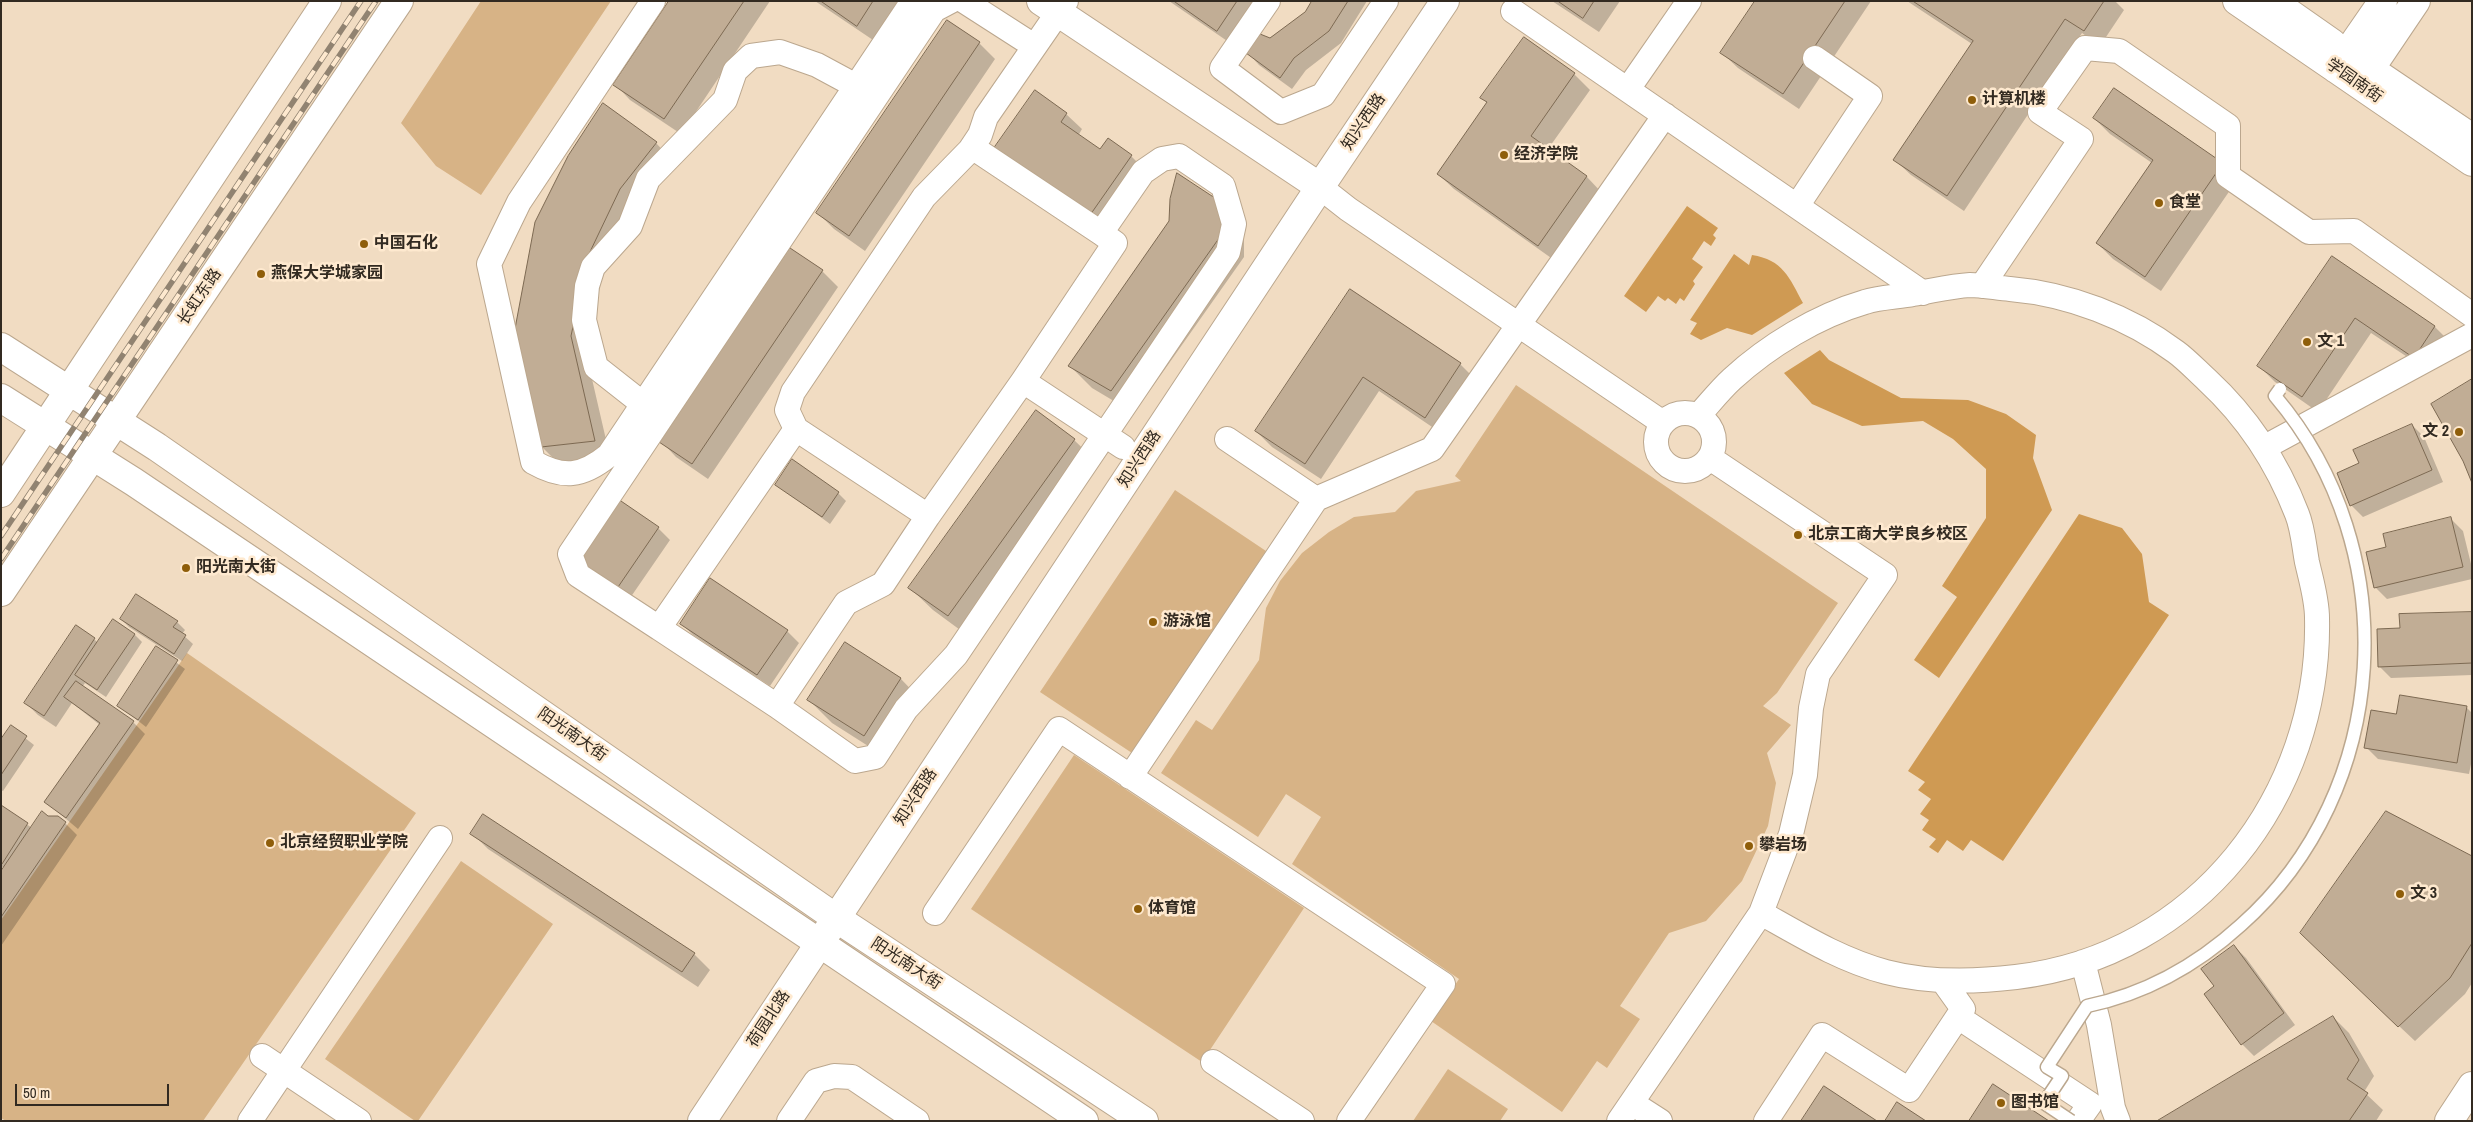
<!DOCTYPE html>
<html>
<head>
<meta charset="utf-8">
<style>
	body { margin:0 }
	#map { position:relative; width:2473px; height:1122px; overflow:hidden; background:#f1dcc2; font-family:"Archivo Narrow",sans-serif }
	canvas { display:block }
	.frame { position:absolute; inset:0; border:2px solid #322a21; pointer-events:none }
	.scale { position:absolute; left:15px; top:1084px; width:154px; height:22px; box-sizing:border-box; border:2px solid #322a21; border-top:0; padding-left:6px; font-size:15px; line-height:18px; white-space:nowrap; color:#322a21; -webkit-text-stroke:4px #fee9cf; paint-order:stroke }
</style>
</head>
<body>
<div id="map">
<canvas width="2473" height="1122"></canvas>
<div class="frame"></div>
<div class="scale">50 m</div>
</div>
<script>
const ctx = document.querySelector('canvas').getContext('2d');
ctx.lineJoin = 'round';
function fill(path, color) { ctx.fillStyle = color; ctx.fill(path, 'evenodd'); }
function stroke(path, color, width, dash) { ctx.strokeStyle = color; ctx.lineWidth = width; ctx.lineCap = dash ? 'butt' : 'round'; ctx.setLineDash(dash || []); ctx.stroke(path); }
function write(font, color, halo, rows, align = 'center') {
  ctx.font = font + ' "Archivo Narrow","Noto Sans SC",sans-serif'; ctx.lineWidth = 5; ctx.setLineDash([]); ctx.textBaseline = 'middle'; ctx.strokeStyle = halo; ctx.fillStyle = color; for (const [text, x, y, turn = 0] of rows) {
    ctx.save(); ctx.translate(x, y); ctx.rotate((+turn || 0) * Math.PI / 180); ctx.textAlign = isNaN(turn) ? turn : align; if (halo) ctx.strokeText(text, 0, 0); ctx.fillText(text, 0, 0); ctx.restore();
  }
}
fill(new Path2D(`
	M 481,1 L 611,1 L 481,195 L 436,166 L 401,123 Z
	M 1516,385 L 1838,603 L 1777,693 L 1763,706 L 1791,725 L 1767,753 L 1776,783 L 1768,826 L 1742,881 L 1706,921 L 1669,933 L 1620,1006 L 1640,1019 L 1607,1068 L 1597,1061 L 1562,1112 L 1431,1021 L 1459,979 L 1292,864 L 1321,817 L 1286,794 L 1258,837 L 1161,773 L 1196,720 L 1212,730 L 1259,660 L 1266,608 L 1280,581 L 1302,553 L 1329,532 L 1354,517 L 1395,512 L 1416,491 L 1461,481 L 1455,476 Z
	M 1175,490 L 1266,551 L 1132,753 L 1040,692 Z
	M 187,653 L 416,813 L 203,1121 L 6,1121 L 1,1118 L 1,920 Z
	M 1074,755 L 1304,908 L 1202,1062 L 971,909 Z
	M 461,861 L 553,924 L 418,1121 L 415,1121 L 325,1059 Z
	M 1448,1069 L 1508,1109 L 1500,1121 L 1413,1121 Z`), '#d7b386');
fill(new Path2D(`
	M 1687,206 L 1718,228 L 1713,235 L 1716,238 L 1711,246 L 1704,241 L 1692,259 L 1703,267 L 1693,281 L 1695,284 L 1684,301 L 1680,298 L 1676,304 L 1668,298 L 1665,301 L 1658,296 L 1646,312 L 1624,296 Z
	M 1734,254 L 1749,265 L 1752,255 C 1783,260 1789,277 1803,303 L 1752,335 L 1727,328 L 1701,340 L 1690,334 L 1697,323 L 1690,320 Z
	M 1820,350 L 1829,360 L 1901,398 L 1968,400 L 2006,414 L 2036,435 L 2033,458 L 2052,510 L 1939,678 L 1914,660 L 1957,597 L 1942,586 L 1986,518 L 1986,469 L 1953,439 L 1923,421 L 1862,426 L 1812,404 L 1784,373 Z
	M 2079,514 L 2122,528 L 2142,554 L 2149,602 L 2169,615 L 2003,861 L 1971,840 L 1963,851 L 1947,840 L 1938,853 L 1929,847 L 1936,839 L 1922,830 L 1929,820 L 1920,814 L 1931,799 L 1918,790 L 1925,782 L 1908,771 Z`), '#cf9a53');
fill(new Path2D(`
	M 670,1 L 770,1 L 681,134 L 630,100 L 615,84 Z
	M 815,1 L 899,1 L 873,40 Z
	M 1169,1 L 1264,1 L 1233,45 Z
	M 1314,1 L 1367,1 L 1341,43 L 1306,70 L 1292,89 L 1259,65 L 1248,53 L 1306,13 Z
	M 1552,1 L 1620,1 L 1599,32 Z
	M 1756,1 L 1871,1 L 1799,109 L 1738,68 L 1722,53 Z
	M 1907,1 L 2115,1 L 2124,10 L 2100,46 L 2082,33 L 1964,211 L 1911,175 L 1895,160 L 1972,44 Z
	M 1524,38 L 1574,74 L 1590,90 L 1548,149 L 1587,177 L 1602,193 L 1554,260 L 1454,189 L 1438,174 L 1488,104 L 1482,98 Z
	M 979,43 L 995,59 L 865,251 L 834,229 L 818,213 Z
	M 1066,114 L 1082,129 L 1078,136 L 1100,151 L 1131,156 L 1147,172 L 1104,233 L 1009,166 Z
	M 2094,118 L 2237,180 L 2161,291 L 2113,259 L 2097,243 L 2152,163 L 2110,134 Z
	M 656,143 L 671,159 L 603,272 L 586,353 L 610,457 L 558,463 L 542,447 L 536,222 Z
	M 1171,200 L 1244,226 L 1244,257 L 1134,413 L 1092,388 L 1069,365 L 1170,222 Z
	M 2332,258 L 2435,327 L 2450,342 L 2430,372 L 2371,333 L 2318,412 L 2275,382 L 2259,366 Z
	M 822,271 L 838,287 L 708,479 L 676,457 L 661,441 Z
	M 1350,291 L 1460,364 L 1476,380 L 1441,433 L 1379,391 L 1321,479 L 1272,447 L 1256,431 Z
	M 2412,425 L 2424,437 L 2443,482 L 2363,517 L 2351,505 L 2361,464 Z
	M 1074,440 L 1097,462 L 971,638 L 933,610 L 910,588 Z
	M 776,484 L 838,493 L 846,501 L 830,524 Z
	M 618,500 L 658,528 L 670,540 L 628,601 L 588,573 Z
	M 2451,519 L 2463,531 L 2472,568 L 2472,579 L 2387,599 L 2376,588 L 2368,553 L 2387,548 Z
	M 2472,613 L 2472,675 L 2391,678 L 2379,666 L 2401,630 Z
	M 121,619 L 177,622 L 185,630 L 182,634 L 193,644 L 182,661 L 129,627 Z
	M 681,623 L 787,631 L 799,643 L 770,686 L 693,635 Z
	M 134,634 L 142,642 L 106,697 L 85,683 L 82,687 L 133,722 L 145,734 L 78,829 L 46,802 L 100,725 L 72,703 L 56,727 L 38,715 L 26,703 L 94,639 L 98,643 Z
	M 845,644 L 901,679 L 923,702 L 887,758 L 832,723 L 809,700 Z
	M 157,648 L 185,669 L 146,727 L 118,705 Z
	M 2467,708 L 2472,713 L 2472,759 L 2469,774 L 2378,759 L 2366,747 L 2398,715 Z
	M 11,727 L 34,745 L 3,791 L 1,790 L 1,741 Z
	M 1,806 L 32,828 L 47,817 L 65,823 L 77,835 L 1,946 L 1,873 L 4,868 L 1,866 Z
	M 472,833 L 694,954 L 710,970 L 698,987 L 488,849 Z
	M 2472,857 L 2472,983 L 2465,994 L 2415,1041 L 2317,949 Z
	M 2234,946 L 2246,958 L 2295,1025 L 2254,1056 L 2242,1044 L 2215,986 Z
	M 2333,1017 L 2349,1033 L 2374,1076 L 2364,1092 L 2383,1110 L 2376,1121 L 2159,1121 Z`), '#0003');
const building = new Path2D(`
	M 669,1 L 744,1 L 664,119 L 613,85 Z
	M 821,1 L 873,1 L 857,26 Z
	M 1174,1 L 1237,1 L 1217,31 Z
	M 1312,1 L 1348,1 L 1329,31 L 1294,58 L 1280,78 L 1246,53 L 1260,34 L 1270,38 L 1305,12 Z
	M 1558,1 L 1594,1 L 1583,18 Z
	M 1755,1 L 1845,1 L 1783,94 L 1720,53 Z
	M 1913,1 L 2104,1 L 2084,31 L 2065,19 L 1947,196 L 1893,160 L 1973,41 Z
	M 947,20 L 980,42 L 849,236 L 816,213 Z
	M 1524,37 L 1575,73 L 1531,136 L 1587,176 L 1538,246 L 1437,174 L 1487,102 L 1480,98 Z
	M 2114,88 L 2223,163 L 2145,277 L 2096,243 L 2153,160 L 2093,118 Z
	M 1035,90 L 1067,113 L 1061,122 L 1100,149 L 1108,138 L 1132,155 L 1088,218 L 992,151 Z
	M 603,103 L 657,142 L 620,189 L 588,256 L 571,336 L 595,441 L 541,447 L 514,334 L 535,222 L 568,156 Z
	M 1177,173 L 1221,202 L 1222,234 L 1111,391 L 1068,366 L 1169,221 L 1170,199 Z
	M 790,248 L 823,270 L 692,464 L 659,442 Z
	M 2332,256 L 2435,326 L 2414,358 L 2355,318 L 2302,397 L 2257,366 Z
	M 1350,289 L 1461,363 L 1425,418 L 1363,377 L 1305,464 L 1255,431 Z
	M 2472,379 L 2472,483 L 2463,461 L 2431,404 Z
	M 1036,410 L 1075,439 L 948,616 L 908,588 Z
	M 2412,424 L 2432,470 L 2350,506 L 2337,473 L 2359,463 L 2353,450 Z
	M 792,459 L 839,492 L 822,517 L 775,485 Z
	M 618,499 L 659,527 L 616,590 L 574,561 Z
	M 2451,517 L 2463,567 L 2374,588 L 2366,552 L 2386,547 L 2383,534 Z
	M 710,578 L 788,630 L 757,675 L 680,624 Z
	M 136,594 L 178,621 L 173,627 L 186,635 L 174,654 L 120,619 Z
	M 2472,612 L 2472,663 L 2378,667 L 2377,629 L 2400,628 L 2399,614 Z
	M 113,619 L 135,634 L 97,690 L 75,675 Z
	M 76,625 L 95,638 L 44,716 L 24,703 Z
	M 845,642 L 901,678 L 864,736 L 807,700 Z
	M 156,646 L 178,660 L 138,720 L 117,706 Z
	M 76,681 L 134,721 L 66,818 L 44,802 L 100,723 L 64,697 Z
	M 2400,695 L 2467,706 L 2457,763 L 2364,748 L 2371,710 L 2396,714 Z
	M 11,725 L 27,736 L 1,775 L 1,739 Z
	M 1,805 L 28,823 L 2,864 L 1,864 Z
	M 42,811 L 48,816 L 58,816 L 66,822 L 1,917 L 1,871 Z
	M 2386,811 L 2472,856 L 2472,943 L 2450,978 L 2398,1027 L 2300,933 Z
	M 483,814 L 695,953 L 682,972 L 470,834 Z
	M 2234,945 L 2284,1013 L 2241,1045 L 2204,994 L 2214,986 L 2201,969 Z
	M 2333,1016 L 2359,1060 L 2347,1079 L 2368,1093 L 2349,1121 L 2157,1121 Z
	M 1993,1084 L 2049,1121 L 1969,1121 Z
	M 1824,1086 L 1877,1121 L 1801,1121 Z
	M 1897,1102 L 1926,1121 L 1885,1121 Z`);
fill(building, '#c1ad95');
stroke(building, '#7c6952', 1);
const street = new Path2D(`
	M 653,1 L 519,202 L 489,264 L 533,462 C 563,479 582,477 609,455 L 913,1
	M 964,1 L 1034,46
	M 1066,1 L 986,117 L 980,135 L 970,150 L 924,197 L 793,392 L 787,410 L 796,429 L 928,516 L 1023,381 L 1123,447
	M 1268,1 L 1222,68 L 1281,112 L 1323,95 L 1386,1
	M 1513,11 L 1923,293
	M 1628,89 L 1689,1
	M 1320,187 L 1348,209 L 1663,423
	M 1797,206 L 1870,96 L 1815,58
	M 1982,286 L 2081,139 L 2040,112 L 2085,48 L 2119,51 L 2228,126 L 2228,176 L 2309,232 L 2354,231 L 2472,315
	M 1023,381 L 1115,243 L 1101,233
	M 643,404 L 596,367 L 584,320 L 587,286 L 593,267 L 630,226 L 648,179 L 725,100 L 735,71 L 751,56 L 780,52 L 817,65 L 856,86
	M1656 442a29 29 0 1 1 58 0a29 29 0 1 1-58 0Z
	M 1698,416 C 1709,404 1720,390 1732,379 C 1768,346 1817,316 1865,302 C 1880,297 1898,297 1913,294 C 1932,291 1951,286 1970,285 C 1983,285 1997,288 2010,289 C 2069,294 2129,317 2176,352 C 2187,360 2197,371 2207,380 C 2247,417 2277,462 2297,514 C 2303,529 2304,546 2307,562 C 2311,580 2317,599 2317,618 C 2321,796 2197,956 2016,977 C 1974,982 1928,983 1886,972 C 1841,960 1802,936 1761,913
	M 1227,439 L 1316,499
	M 2265,447 L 2472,335
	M 928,516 L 883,584 L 846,603 L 777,706 L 855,761 L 875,757 L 906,709 L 956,655 L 1228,252 L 1234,224 L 1223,186 L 1179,156 L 1162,159 L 1143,172 L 1101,233 L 972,147
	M 659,628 L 578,575 L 570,554 L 934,10 L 951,1
	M 777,706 L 659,628 L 796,429
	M 1130,777 L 1316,499 L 1432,449 L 1665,115
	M 935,913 L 1059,729 L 1443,984 L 1349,1121
	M 2083,962 L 2099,1025 L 2113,1108 L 2118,1121
	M 1958,1017 L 2090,1104 L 2078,1121
	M 262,1056 L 359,1121
	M 1213,1062 L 1302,1121
	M 1632,1103 L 1660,1121
	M 250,1121 L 440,838
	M 789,1121 L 816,1081 L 834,1076 L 852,1077 L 917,1121
	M 1619,1121 L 1761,913 L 1791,834 L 1805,775 L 1811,708 L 1818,674 L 1885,575 L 1710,458
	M 1766,1121 L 1822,1035 L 1909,1090 L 1963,1009 L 1943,981`);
const secondary = new Path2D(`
	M 1041,1 L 1320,187
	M 2237,1 L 2472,162
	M 2272,1 L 2332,43
	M 2367,67 L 2472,138
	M 2336,69 L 2383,1
	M 2360,84 L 2416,1
	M 702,1121 L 1320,187 L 1445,1
	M 2449,1121 L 2472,1086`);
const primary = new Path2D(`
	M 1,347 L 157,447 L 836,918 L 1144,1121
	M 1,398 L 134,482 L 1084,1121
	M 1,493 L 327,1
	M 1,592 L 399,1`);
stroke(street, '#bba78e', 26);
stroke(secondary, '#bba78e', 30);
stroke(primary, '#bba78e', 30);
stroke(street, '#fff', 24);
stroke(secondary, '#fff', 28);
stroke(primary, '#fff', 28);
const rail = new Path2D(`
	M 1,536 L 361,1
	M 1,559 L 376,1`);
stroke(rail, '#918371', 5.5);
stroke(rail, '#fee9cf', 4, [11]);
const laneBridge = new Path2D(`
	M 2071,1121 L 2044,1103 L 2062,1076 L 2047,1067 L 2087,1006 C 2145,994 2197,965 2241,925 C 2392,791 2406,550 2275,396 L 2280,389`);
stroke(laneBridge, '#bba78e', 15, []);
stroke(laneBridge, '#fff', 12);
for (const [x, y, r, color] of [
	[1972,100,5,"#8f5e0a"],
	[1504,155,5,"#8f5e0a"],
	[2159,203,5,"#8f5e0a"],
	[364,244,5,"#8f5e0a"],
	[261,274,5,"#8f5e0a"],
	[2307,342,5,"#8f5e0a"],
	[2459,432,5,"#8f5e0a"],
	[1798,535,5,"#8f5e0a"],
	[186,568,5,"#8f5e0a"],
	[1153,622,5,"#8f5e0a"],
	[270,843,5,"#8f5e0a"],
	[1749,846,5,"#8f5e0a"],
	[2400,894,5,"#8f5e0a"],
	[1138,909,5,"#8f5e0a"],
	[2001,1103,5,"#8f5e0a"]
]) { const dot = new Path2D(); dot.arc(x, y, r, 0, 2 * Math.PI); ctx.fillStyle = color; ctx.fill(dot); stroke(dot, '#fee9cf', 2); }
write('16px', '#322a21', '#fee9cf', [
	["学园南街",2354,81,35],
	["知兴西路",1364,122,-56],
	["长虹东路",200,297,-56],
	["知兴西路",1140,459,-57],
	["阳光南大街",572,735,35],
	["知兴西路",916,797,-57],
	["阳光南大街",906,964,33],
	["荷园北路",769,1019,-57]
]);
write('bold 16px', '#322a21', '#fee9cf', [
	["计算机楼",1982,100],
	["经济学院",1514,155],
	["食堂",2169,203],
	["中国石化",374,244],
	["燕保大学城家园",271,274],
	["文 1",2317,342],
	["文 2",2449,432,"right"],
	["北京工商大学良乡校区",1808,535],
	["阳光南大街",196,568],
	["游泳馆",1163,622],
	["北京经贸职业学院",280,843],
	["攀岩场",1759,846],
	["文 3",2410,894],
	["体育馆",1148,909],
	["图书馆",2011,1103]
], 'left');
</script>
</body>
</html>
